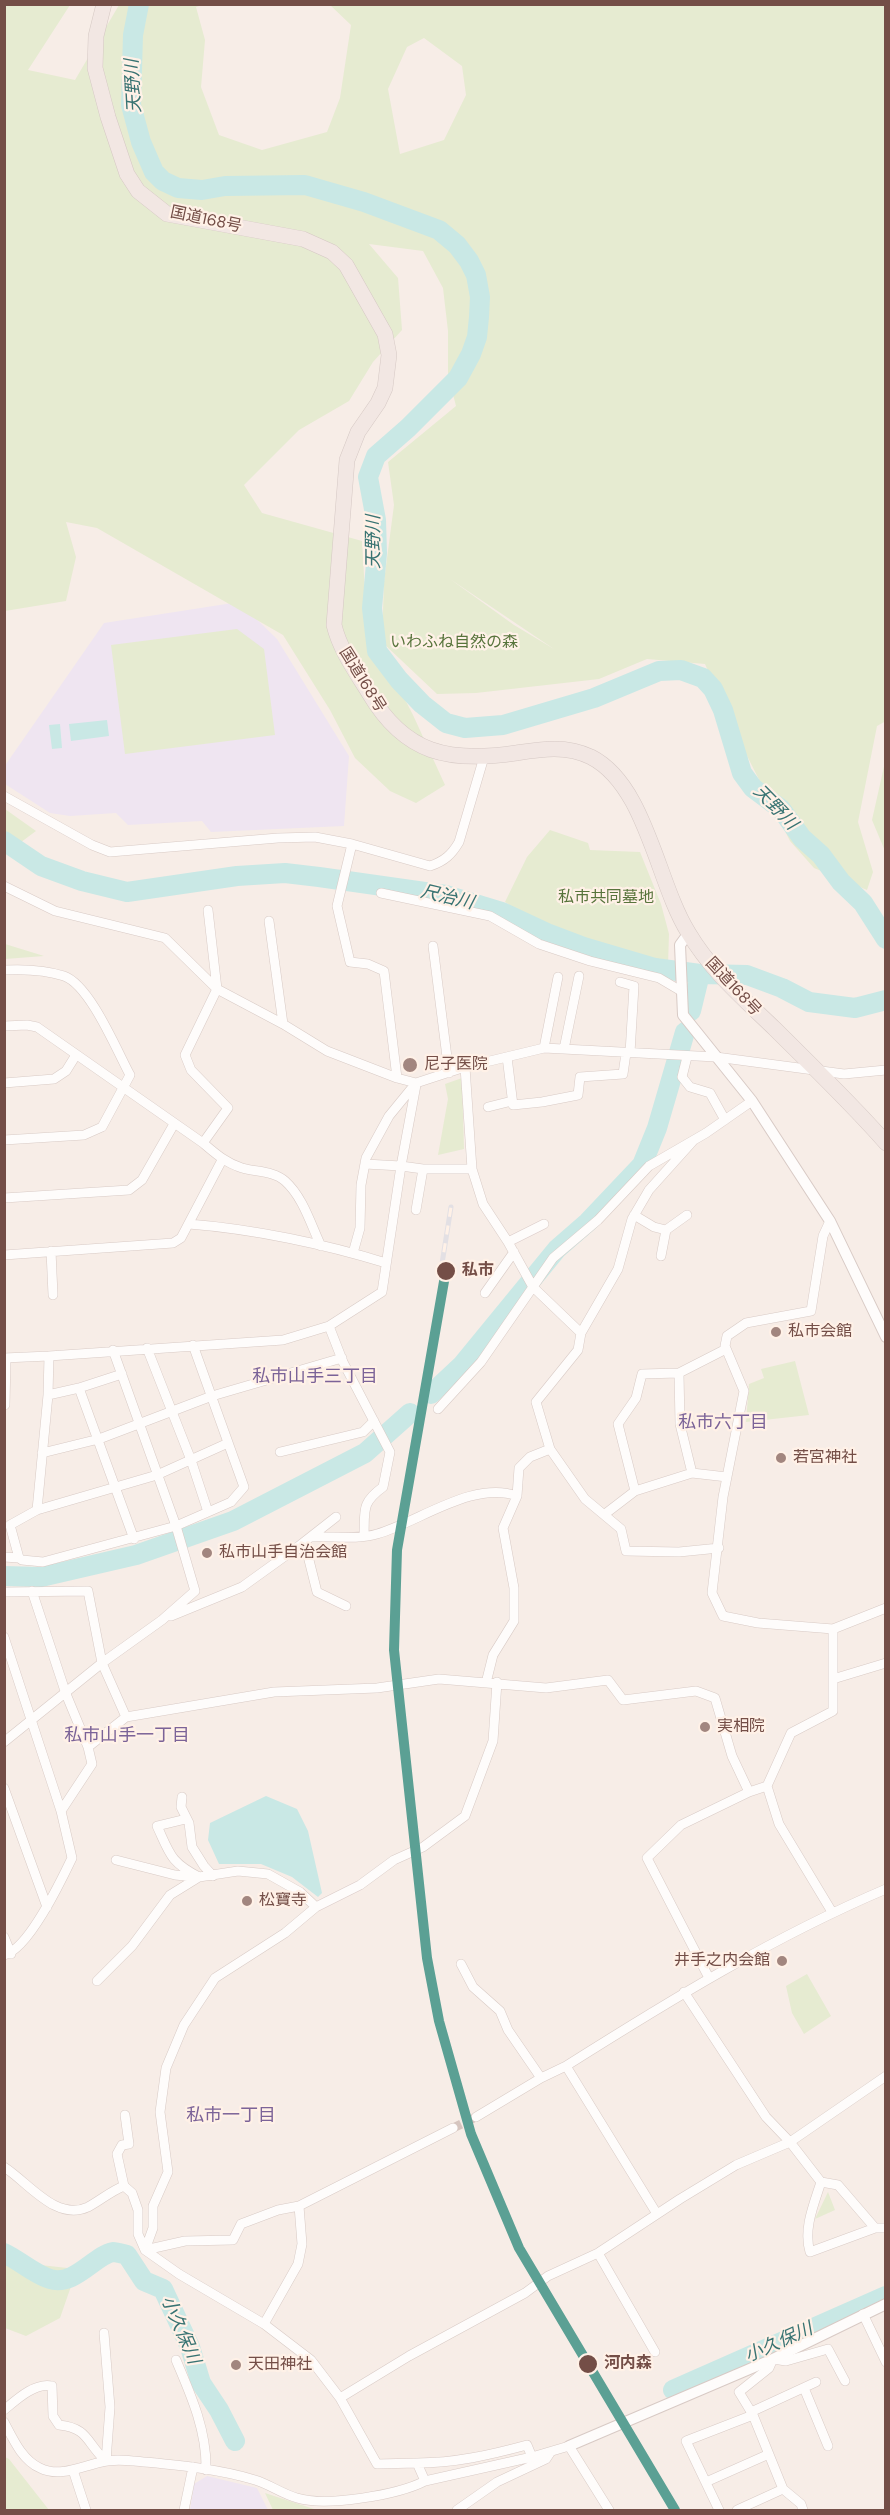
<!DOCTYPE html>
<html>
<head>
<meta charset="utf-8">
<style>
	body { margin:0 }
	#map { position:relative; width:890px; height:2515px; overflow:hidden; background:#f7ede7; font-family:"DM Sans",sans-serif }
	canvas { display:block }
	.frame { position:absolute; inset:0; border:6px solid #744e47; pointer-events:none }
</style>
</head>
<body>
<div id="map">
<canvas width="890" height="2515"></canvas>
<div class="frame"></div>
</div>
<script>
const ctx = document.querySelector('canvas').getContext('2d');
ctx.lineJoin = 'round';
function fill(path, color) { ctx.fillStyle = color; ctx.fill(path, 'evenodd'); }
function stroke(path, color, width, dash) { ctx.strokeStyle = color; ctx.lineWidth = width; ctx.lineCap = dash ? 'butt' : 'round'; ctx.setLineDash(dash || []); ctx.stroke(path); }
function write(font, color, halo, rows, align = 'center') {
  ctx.font = font + ' "DM Sans","Noto Sans JP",sans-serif'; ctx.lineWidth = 4.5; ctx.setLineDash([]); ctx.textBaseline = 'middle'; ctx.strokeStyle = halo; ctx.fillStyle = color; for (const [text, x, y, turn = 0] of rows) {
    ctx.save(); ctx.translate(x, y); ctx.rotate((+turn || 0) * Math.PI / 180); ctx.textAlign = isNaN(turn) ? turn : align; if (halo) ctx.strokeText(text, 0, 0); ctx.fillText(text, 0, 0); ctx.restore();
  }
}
fill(new Path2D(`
	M 239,602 L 277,639 L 349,756 L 344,826 L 211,832 L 202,821 L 128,825 L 116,813 L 70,816 L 50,813 L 5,784 L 4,767 L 104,623 Z
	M 207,2476 L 257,2488 L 268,2510 L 190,2510 L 194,2484 Z`), '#efe5f1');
fill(new Path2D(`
	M 5,5 L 70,5 L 28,70 L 75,80 L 119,5 L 202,5 L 196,7 L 205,40 L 201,87 L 219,135 L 262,150 L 327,132 L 340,98 L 351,25 L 330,5 L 885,5 L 886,721 L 877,726 L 858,822 L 873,872 L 867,890 L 814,868 L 790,841 L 738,738 L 705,664 L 647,659 L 599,679 L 476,693 L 437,694 L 382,642 L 384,581 L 394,505 L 388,462 L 456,406 L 448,375 L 448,331 L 443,288 L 423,251 L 369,244 L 398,278 L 402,330 L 373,362 L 349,401 L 299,430 L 244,485 L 262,513 L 362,541 L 367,626 L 413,715 L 445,785 L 416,803 L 390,791 L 355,758 L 330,710 L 283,635 L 97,528 L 66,522 L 76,557 L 66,601 L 5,611 ZM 424,38 L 462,66 L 466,95 L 444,140 L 400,154 L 388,89 L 407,47 ZM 450,579 L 554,649 L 514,625 Z
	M 237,629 L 264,649 L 275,735 L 125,754 L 111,645 Z
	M 885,762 L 885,851 L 872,820 Z
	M 5,809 L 36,831 L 5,854 Z
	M 550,830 L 588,843 L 590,850 L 640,852 L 661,904 L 669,934 L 668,965 L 618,952 L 543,927 L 505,902 L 527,857 Z
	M 5,944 L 44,956 L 5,959 Z
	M 462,1078 L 464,1149 L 438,1155 L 448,1099 L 445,1084 Z
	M 795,1361 L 809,1415 L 746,1422 L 749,1384 L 764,1378 L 761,1369 Z
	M 807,1974 L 831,2016 L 804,2034 L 792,2013 L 786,1986 Z
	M 828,2192 L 835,2210 L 815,2219 Z
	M 5,2245 L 40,2265 L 77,2269 L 60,2318 L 26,2336 L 5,2328 Z
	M 5,2457 L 9,2459 L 49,2510 L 5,2510 Z
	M 265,2493 L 314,2509 L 315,2510 L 273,2510 Z`), '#e6ebd1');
fill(new Path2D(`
	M 107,720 L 109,736 L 71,741 L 69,724 Z
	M 60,724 L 62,748 L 52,749 L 49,725 Z
	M 266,1796 L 297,1809 L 308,1831 L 322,1893 L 318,1897 L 292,1877 L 261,1864 L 219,1864 L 208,1840 L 210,1823 Z`), '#c9e8e5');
stroke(new Path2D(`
	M 139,4 L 133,35 L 131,105 L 141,142 L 154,172 L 163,181 L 178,188 L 202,190 L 225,186 L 305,185 L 364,202 L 439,230 L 457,245 L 469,261 L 476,275 L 480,297 L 479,317 L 477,337 L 471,354 L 458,378 L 408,428 L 376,456 L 368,477 L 376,520 L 377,553 L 372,608 L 377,651 L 399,680 L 422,704 L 446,723 L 465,728 L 503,725 L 594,698 L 659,671 L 681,670 L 703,678 L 713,689 L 723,710 L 742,773 L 753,788 L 781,809 L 802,838 L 821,855 L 841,882 L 863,903 L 886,939
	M 4,841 L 41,866 L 82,881 L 127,892 L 237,876 L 285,873 L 319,877 L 446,895 L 502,912 L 547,933 L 584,947 L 655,968 L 700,974 L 747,975 L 782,988 L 809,1002 L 855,1008 L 886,1000
	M 691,1011 L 700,974
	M 431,1394 L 462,1365 L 557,1249 L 588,1222 L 642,1165 L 657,1128 L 685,1032
	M 4,1576 L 41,1577 L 136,1555 L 233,1521 L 365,1453 L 410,1413
	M 4,2253 C 19,2260 34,2274 50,2279 C 74,2287 95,2255 113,2252 C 117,2252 123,2254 127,2255 L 144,2281 L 163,2289 L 190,2347 L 201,2383 L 219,2410 L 235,2441
	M 673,2390 L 886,2296`), '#c9e8e5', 20);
stroke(new Path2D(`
	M 453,2128 L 476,2117`), '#d6c5bf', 9, [9, 4.5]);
const minor = new Path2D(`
	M 4,796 L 92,845 L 110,852 L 278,838 L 315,837 L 352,844 L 430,866 C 445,861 452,854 459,842 L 484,757
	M 352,844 L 337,906 L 350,962 L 368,964 L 384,971 L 397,1078 L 416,1083 L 465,1067 L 544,1048 L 716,1057 L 844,1074 L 886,1070
	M 4,886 L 55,911 L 165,938 L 217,989
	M 381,893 L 490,916 L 539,944 L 590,961 L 659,978 L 681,991
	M 208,910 L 217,989
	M 269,921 L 283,1024
	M 433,946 L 449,1073
	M 4,970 C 23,969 46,970 64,976 C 90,985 117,1051 130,1075 L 102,1127 L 84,1135 L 4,1140
	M 620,982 L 634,986 L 630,1053
	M 4,1026 L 27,1025 L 37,1027 L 203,1143
	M 544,1048 L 558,977
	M 564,1049 L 579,976
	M 507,1057 L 513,1105 L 542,1102 L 578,1095 L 580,1077 L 623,1074 L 626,1053
	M 687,1057 L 682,1077 L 690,1087 L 710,1093 L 725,1120
	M 465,1067 L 472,1169 L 483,1204 L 508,1242 L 533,1287 L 581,1333 L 578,1350 L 536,1402 L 550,1449 L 585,1499 L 621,1529 L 626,1551 L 679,1552 L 719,1548
	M 4,1083 L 54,1079 L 66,1071 L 76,1055
	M 488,1107 L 512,1101
	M 365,1164 L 401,1166 L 416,1085
	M 4,1198 L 129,1190 L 142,1180 L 174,1124
	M 416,1210 L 423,1169
	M 634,1215 L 654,1227 L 666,1230 L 687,1215
	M 830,1221 L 823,1236 L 811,1311 L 746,1323 L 727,1336 L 725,1346 L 744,1391 L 723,1497 L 712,1593 L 723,1616 L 758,1623 L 833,1629 L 886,1608
	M 189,1224 C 253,1229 325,1244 386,1263
	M 508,1242 L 544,1224
	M 321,1246 C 311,1225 303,1197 285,1181 C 274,1171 256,1172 242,1168 C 226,1163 216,1154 203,1143 L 228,1108 L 191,1070 L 185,1055 L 217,989 L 283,1024 L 327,1051 L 397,1078
	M 51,1251 L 53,1295
	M 353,1253 L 360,1228 L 361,1185 L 366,1158 L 389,1116 L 416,1083
	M 4,1255 L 173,1243 L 181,1238 L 222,1160
	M 661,1256 L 666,1230
	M 485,1293 L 514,1252
	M 329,1326 L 343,1362 L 390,1452 L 383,1487 C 361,1503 365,1510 364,1536
	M 581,1333 L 618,1269 L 632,1219 L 649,1190 L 693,1141
	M 147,1348 L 191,1460 L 208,1512
	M 113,1350 L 176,1526 L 195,1591 L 162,1620 L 102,1663 L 126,1717
	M 4,1358 L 49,1356
	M 679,1373 L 680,1424 L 692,1473
	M 79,1388 L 134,1539
	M 48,1395 L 79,1388 L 122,1374
	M 5,1405 L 6,1358
	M 438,1409 L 481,1362 L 553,1258 L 598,1220 L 649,1166 L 706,1133 L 752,1101
	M 228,1443 L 157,1475 L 37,1510 L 48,1395 L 49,1356 L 283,1340 L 329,1326 L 382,1292 L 401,1166 L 423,1169 L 472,1169
	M 280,1452 L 363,1432 L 374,1421
	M 42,1453 L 99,1439 L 212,1396 L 342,1358
	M 635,1491 L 618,1424 L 636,1398 L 642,1374 L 679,1373 L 726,1349
	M 605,1514 L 635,1491 L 692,1473 L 727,1477
	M 336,1517 L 299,1546 L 308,1556 L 317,1592 L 346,1606
	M 312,1537 C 332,1536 357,1540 377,1534 C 419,1522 473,1480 517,1496
	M 4,1557 L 19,1558 L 10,1525 L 37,1510
	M 19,1558 L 22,1560 L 43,1562 L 176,1526 L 231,1502 L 244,1487 L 193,1345
	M 32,1591 L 66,1694 L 88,1747
	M 4,1592 L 88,1591 L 102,1663 L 4,1742
	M 171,1616 L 242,1587 L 299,1546
	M 4,1637 L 61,1811 L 72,1858 C 61,1881 28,1950 4,1955
	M 833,1679 L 886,1663
	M 486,1683 L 493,1655 L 514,1621 L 514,1588 L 503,1528 L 517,1496 L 519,1468 L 530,1457 L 550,1449
	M 767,1786 L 779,1824 L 832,1912
	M 4,1788 L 47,1907
	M 182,1797 L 181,1807 L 189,1823 L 192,1847 L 204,1866 L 213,1876
	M 61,1811 L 92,1764 L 88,1747 L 126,1717 L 274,1692 L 377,1688 L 439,1679 L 546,1688 L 608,1680 L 623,1700 L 696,1691 L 715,1698 L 732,1756 L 749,1792
	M 186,1819 L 157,1826 C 170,1854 170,1862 199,1877
	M 116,1860 L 175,1875 L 195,1877
	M 4,1937 L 11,1954
	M 461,1964 L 473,1987 L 500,2011 L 508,2030 L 541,2078
	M 709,1978 L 647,1858 L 681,1825 L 749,1792 L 767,1786 L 791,1733 L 833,1711 L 833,1629
	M 97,1981 L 132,1946 L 170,1895 L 199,1877 L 238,1871 L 268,1874 L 300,1892 L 316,1907
	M 684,1992 L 766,2117 L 790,2142 L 821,2182 L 838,2185 L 875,2228
	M 566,2066 L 657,2214
	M 476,2117 L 541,2078 L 566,2066 C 669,2001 773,1937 886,1889
	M 4,2167 C 28,2182 56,2222 88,2207 C 101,2200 111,2191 124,2186 L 132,2193 L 138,2210 L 138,2234 L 145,2250 L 179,2274 L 264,2324 L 311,2360 L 340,2398
	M 821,2182 C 814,2204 803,2229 810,2252 L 875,2228 L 886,2228
	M 124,2186 L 117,2154 L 122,2145 L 129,2144 L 125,2115
	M 145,2250 L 153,2228 L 153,2206 L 168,2172 L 160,2112 L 166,2068 L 184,2025 L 215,1978 L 285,1933 L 316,1907 L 360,1885 L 394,1860 L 423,1847 L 465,1816 L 493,1741 L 497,1682
	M 145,2250 L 185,2241 L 233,2240 L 241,2224 L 278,2210 L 299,2206
	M 598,2253 L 655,2352
	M 863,2314 L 886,2362
	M 264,2324 L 298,2264 L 302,2244 L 299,2206 L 453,2128
	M 104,2333 L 110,2407 L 106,2461
	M 176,2360 C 191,2395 207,2431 206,2470
	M 804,2388 L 828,2446
	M 4,2410 C 16,2400 35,2382 52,2386 L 53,2416 L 59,2425 C 89,2428 86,2443 106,2461
	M 751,2412 L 816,2382
	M 4,2422 C 13,2439 22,2460 40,2468 C 60,2478 82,2466 102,2462 C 113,2459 123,2460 134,2461 C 174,2465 216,2468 255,2480 C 269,2484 282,2494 297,2498 C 326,2507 398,2495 425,2481 L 532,2457 L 569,2446 L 609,2510
	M 417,2463 C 455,2463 490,2455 527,2445 L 532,2457
	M 73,2470 L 86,2510
	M 425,2481 L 417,2463 L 377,2464 L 340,2398 L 409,2356 L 525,2293 L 548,2276 L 598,2253 L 680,2199 L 736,2165 L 790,2142 L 886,2076
	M 706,2482 L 769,2454
	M 184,2510 L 193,2467
	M 457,2510 L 497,2482 L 546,2459 L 550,2453
	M 719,2510 L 686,2441 L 753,2415
	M 737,2510 L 783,2489
	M 803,2510 L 801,2504 L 783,2489 L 753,2415 L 739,2392 L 769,2368 L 773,2359 L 786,2361 L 828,2349 L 845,2381`);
const tertiary = new Path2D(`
	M 688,934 L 680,945 L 683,1015 L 752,1101 L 830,1221 L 886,1337
	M 569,2446 L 773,2359 L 886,2304`);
const trunk = new Path2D(`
	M 104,4 L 96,36 L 95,68 L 108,117 L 127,174 L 138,191 L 167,214 L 303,239 L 332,252 L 346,265 L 385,334 L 389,355 L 385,388 L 378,403 L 358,432 L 347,460 L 334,625 C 340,650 356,672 369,693 C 405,754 449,763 516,753 C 542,749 566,745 591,757 C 646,785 657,882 688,932 C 711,971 743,998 775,1029 C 812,1066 851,1103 886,1143`);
stroke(minor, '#d8cac5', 10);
stroke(tertiary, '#d8cac5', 12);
stroke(trunk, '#d5c8c4', 16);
stroke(minor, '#fefcfb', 9);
stroke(tertiary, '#fefcfb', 10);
stroke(trunk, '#f2e7e3', 15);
const rail = new Path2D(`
	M 441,1270 L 451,1207`);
stroke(rail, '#e3e0e4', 5);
stroke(rail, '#fff1e7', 3, [9]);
stroke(new Path2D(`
	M 446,1270 L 397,1550 L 394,1650 L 427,1958 L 439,2021 L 471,2134 L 519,2248 L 675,2510`), '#5ba094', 10);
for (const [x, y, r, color] of [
	[410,1065,8,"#a2867f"],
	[446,1271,10,"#744e47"],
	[776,1332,6,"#a2867f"],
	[781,1458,6,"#a2867f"],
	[207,1553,6,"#a2867f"],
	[705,1727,6,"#a2867f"],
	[247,1901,6,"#a2867f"],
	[782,1961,6,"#a2867f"],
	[588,2364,10,"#744e47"],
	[236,2365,6,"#a2867f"]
]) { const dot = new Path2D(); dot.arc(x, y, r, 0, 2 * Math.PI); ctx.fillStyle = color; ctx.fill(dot); stroke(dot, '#fff1e7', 2); }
write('16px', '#744e47', '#fff1e7', [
	["国道168号",206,220,12],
	["国道168号",362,680,58],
	["国道168号",733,987,47]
]);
write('16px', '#58743c', '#fff1e7', [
	["いわふね自然の森",454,643],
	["私市共同墓地",606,898]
]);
write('16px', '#744e47', '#fff1e7', [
	["尼子医院",424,1065],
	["私市会館",788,1332],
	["若宮神社",793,1458],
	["私市山手自治会館",219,1553],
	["実相院",717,1727],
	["松寶寺",259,1901],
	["井手之内会館",770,1961,"right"],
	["天田神社",248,2365]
], 'left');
write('bold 16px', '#744e47', '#fff1e7', [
	["私市",462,1271],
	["河内森",604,2364]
], 'left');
write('italic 18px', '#387372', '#fff1e7', [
	["天野川",134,86,-93],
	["天野川",374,542,-90],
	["天野川",775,808,46],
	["尺治川",447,898,13],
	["小久保川",180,2330,67],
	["小久保川",779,2343,-24]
]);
write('18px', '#7b6398', '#fff1e7', [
	["私市山手三丁目",315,1377],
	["私市六丁目",723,1423],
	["私市山手一丁目",127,1736],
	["私市一丁目",231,2116]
]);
</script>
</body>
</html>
